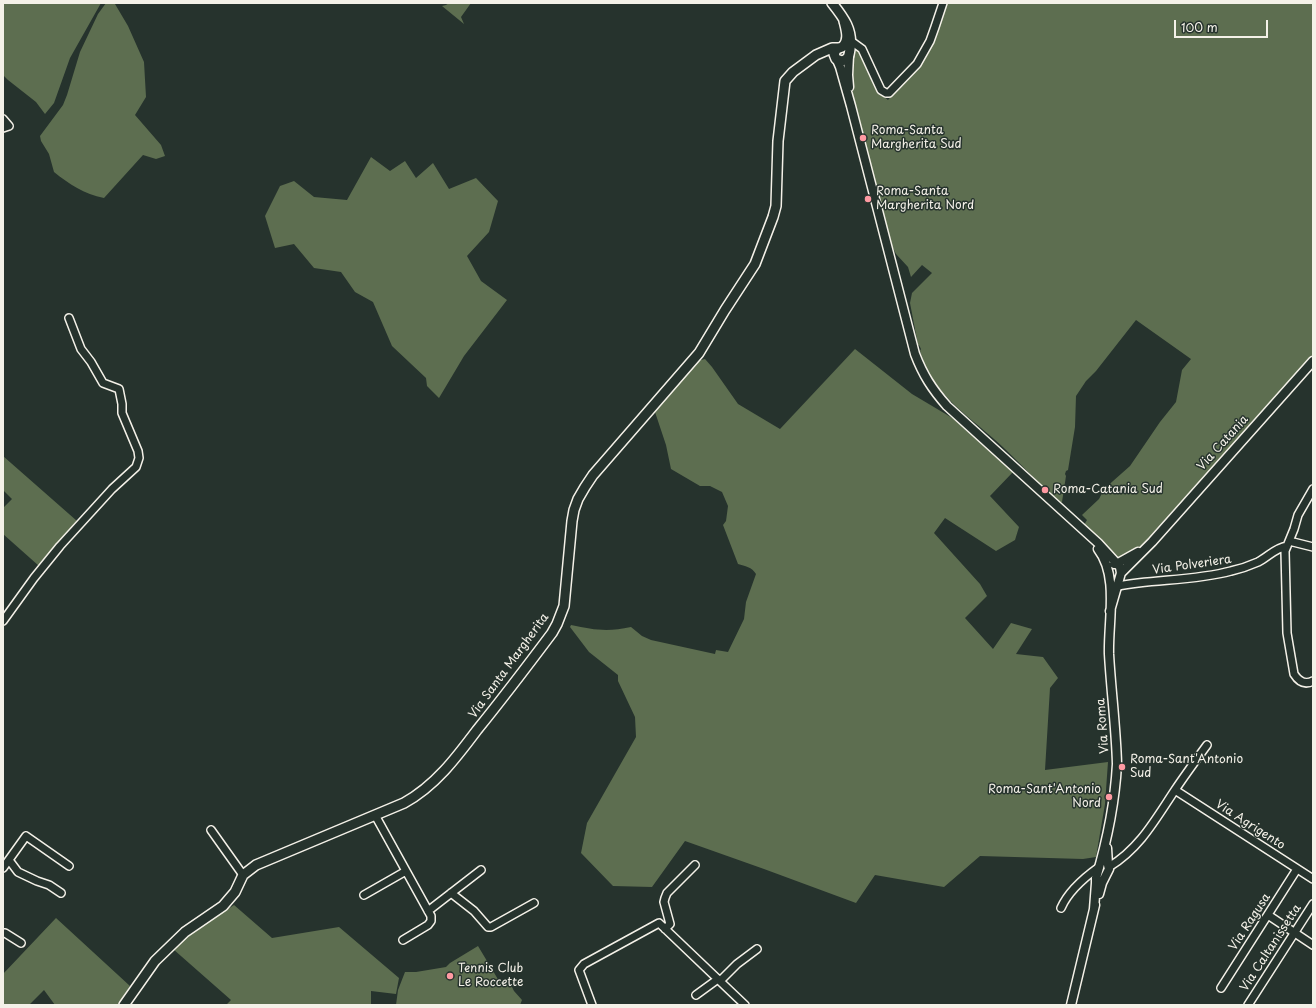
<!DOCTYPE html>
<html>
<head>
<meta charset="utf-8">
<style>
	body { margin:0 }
	#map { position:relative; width:1316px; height:1008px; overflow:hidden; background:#26332d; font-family:"Playpen Sans",sans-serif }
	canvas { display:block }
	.frame { position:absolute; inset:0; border:4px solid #f4f1e8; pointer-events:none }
	.scale { position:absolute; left:1174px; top:20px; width:94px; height:18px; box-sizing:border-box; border:2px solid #f4f1e8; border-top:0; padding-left:5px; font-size:12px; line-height:14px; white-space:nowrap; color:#f4f1e8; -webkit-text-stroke:3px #26332d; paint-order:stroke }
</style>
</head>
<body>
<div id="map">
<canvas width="1316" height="1008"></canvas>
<div class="frame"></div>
<div class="scale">100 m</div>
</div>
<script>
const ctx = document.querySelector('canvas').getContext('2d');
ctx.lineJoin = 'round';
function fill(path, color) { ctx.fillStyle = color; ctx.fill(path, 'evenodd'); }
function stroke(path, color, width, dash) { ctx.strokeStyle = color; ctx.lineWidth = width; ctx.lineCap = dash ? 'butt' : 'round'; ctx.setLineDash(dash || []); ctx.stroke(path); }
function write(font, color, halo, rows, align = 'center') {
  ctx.font = font + ' "Playpen Sans",sans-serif'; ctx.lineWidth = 3; ctx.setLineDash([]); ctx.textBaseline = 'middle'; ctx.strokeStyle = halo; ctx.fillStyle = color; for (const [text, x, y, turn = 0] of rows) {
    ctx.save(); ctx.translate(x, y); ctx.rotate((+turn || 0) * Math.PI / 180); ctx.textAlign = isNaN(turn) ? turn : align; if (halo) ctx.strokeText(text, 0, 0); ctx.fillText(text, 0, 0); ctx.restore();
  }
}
fill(new Path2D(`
	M 3,3 L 101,3 L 70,58 L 54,103 L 45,114 L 36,102 L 8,80 L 3,75 Z
	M 106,3 L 113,3 L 115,4 L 128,26 L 144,62 L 146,97 L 135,115 L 161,145 L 165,156 L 156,159 L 143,155 L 104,198 C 84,194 69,184 54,172 L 49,154 L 41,141 L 40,136 L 63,105 L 67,95 L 80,52 L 98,14 Z
	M 449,3 L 471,3 L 461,17 L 464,24 L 442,6 L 446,5 Z
	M 947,3 L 1313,3 L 1313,355 L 1154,533 C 1142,545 1135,552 1118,559 L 1084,525 L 1087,520 L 1082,515 L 1099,499 L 1104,489 L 1130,466 L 1160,422 L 1176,402 L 1182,370 L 1191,359 L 1136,320 L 1096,371 L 1086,381 L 1076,396 L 1075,427 L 1068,470 L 1066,471 L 1065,474 L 1066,476 L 1062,502 L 1060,503 C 1041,486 1024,467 1005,449 C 973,418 933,397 920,351 L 921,349 L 919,345 L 918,345 L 910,303 L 912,293 L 932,273 L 922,265 L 911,277 L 908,267 L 896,254 L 892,246 L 854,99 L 851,83 L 853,44 L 860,51 L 878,90 L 882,95 L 888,100 L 918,64 L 933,40 Z
	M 371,157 L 390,171 L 405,161 L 416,178 L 433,163 L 449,189 L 476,178 L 498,201 L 489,232 L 467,256 L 481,281 L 507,300 L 464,356 L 439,398 L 427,386 L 426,378 L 392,346 L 373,302 L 355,292 L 341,272 L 314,268 L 294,244 L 275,248 L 265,216 L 280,186 L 294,181 L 314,197 L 347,200 Z
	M 855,349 L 912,394 L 954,419 L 1013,472 L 990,496 L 1019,527 L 1015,540 L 996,551 L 945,518 L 934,533 L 980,584 L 987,596 L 965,618 L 993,649 L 1011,623 L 1032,629 L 1016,654 L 1043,657 L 1058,678 L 1050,688 L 1045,770 L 1108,762 L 1105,804 L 1096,857 L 1083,859 L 980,856 L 944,887 L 875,875 L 856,903 L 764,869 L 685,841 L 652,887 L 613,886 L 581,853 L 587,823 L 636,737 L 635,717 L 618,681 L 618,675 L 589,652 L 570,627 L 571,625 C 594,630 608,632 631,627 L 642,636 L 651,640 L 715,654 L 716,650 L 728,652 L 744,619 L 746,602 L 756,574 C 752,567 745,566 738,564 L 723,525 L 726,521 L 728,506 L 722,492 L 710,486 L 700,486 L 671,469 L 666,445 L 654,409 L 697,361 L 705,359 L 712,367 L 738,404 L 780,429 Z
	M 3,456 L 77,521 L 39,566 L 3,534 L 3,508 L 12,499 L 3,490 Z
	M 234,905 L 272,938 L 339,927 L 399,978 L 396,994 L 371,991 L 371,1005 L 226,1005 L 231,1000 L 173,949 L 187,936 Z
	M 56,918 L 130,986 L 118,1005 L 55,1005 L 44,990 L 29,1005 L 3,1005 L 3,974 Z
	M 478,946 L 499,981 L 509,981 L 514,991 L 522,1000 L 520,1005 L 396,1005 L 398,990 L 405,972 L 416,972 L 446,967 L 450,963 Z`), '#5d6e50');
const minor = new Path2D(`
	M 851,41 L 862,49 L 881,90 L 886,93 L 889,93 L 917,64 L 930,41 L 935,27 L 943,3
	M 3,119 L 9,126 L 3,128
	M 1313,489 L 1298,515 L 1294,529 L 1285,551 L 1287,633 L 1294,674 C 1299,682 1305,685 1313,681
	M 1289,541 L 1313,547
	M 1118,586 C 1155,579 1194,581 1231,571 C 1240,569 1249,566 1258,562 C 1268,557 1275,548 1287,546
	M 3,621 L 34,578 L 60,546 L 112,489 L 136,467 L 139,458 L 138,451 L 122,413 L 122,404 L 119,389 L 103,383 L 91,362 L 81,349 L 69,318
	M 1175,790 L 1313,879
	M 375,815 L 431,916 L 431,921 L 428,925 L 403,940
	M 211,830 L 243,875
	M 9,860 L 18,872 L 37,881 L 49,885 L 61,893
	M 1109,867 C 1140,848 1155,820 1175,790 C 1185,775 1196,760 1207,745
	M 3,868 L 26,836 L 69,866
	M 451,893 L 474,911 L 488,927 L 491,927 L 534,903
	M 364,895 L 406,871
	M 1061,908 C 1068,892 1085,877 1099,867
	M 428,911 L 481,870
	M 1268,915 L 1313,945
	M 665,929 L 670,924 L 664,902 L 665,898 L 667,893 L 695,865
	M 3,933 L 5,933 L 21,943
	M 720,981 L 737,964 L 757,949
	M 1221,988 L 1297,869
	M 696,995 L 718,979
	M 592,1005 L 579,970 L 584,964 L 659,923 L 745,1005
	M 1248,1005 L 1313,904`);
const tertiary = new Path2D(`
	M 849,55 L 848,75 L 849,87
	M 837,60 L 840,67 L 851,106 L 915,354 C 923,375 932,389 947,406 L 1098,543 L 1120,567 L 1121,573 L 1110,611
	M 1114,564 L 1120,562 L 1138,552
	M 1121,573 L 1152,542 L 1313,361
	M 1099,894 L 1102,883 L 1109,869 L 1108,865 L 1107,848
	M 1094,909 L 1096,883 L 1096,878 C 1107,841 1115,802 1117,764 C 1116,727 1111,690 1109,654 C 1108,621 1119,576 1098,549
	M 1071,1005 L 1095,905`);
const secondary = new Path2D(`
	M 832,3 C 844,18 853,30 850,49 C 849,56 849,59 842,61 L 836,59 L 834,54 L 836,50 C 838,48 840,48 842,47 C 850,41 846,29 844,21
	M 124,1005 L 155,961 L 185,932 L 223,906 L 235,892 L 243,875 L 256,865 L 404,803 C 435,786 456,758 477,730 C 503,698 528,665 552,633 L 557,624 L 564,606 L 572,521 L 574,510 L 578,499 L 585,487 L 593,475 L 699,353 L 725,310 L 755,264 L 773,217 L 776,206 L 778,141 L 785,81 L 793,72 L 816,55 L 832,48 L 838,48`);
stroke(minor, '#f4f1e8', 10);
stroke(tertiary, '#f4f1e8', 11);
stroke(secondary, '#f4f1e8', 12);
stroke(minor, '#26332d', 7);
stroke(tertiary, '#26332d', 8);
stroke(secondary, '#26332d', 9);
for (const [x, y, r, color] of [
	[863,138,4,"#ff9aa2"],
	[868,199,4,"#ff9aa2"],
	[1045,490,4,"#ff9aa2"],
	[1122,767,4,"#ff9aa2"],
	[1109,797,4,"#ff9aa2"],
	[450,976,4,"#ff9aa2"]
]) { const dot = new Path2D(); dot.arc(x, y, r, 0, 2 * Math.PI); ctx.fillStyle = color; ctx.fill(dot); stroke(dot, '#26332d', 1.5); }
write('12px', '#f4f1e8', '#26332d', [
	["Roma-Santa",871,131],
	["Margherita Sud",871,145],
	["Roma-Santa",876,192],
	["Margherita Nord",876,206],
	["Roma-Catania Sud",1053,490],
	["Roma-Sant'Antonio",1130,760],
	["Sud",1130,774],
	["Roma-Sant'Antonio",1101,790,"right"],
	["Nord",1101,804,"right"],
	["Tennis Club",458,969],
	["Le Roccette",458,983]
], 'left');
write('12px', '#f4f1e8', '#26332d', [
	["Via Catania",1223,443,-48],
	["Via Polveriera",1192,565,-8],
	["Via Santa Margherita",509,666,-54],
	["Via Roma",1103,726,-94],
	["Via Agrigento",1250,825,33],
	["Via Ragusa",1250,922,-57],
	["Via Caltanissetta",1271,948,-57]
]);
</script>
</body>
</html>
